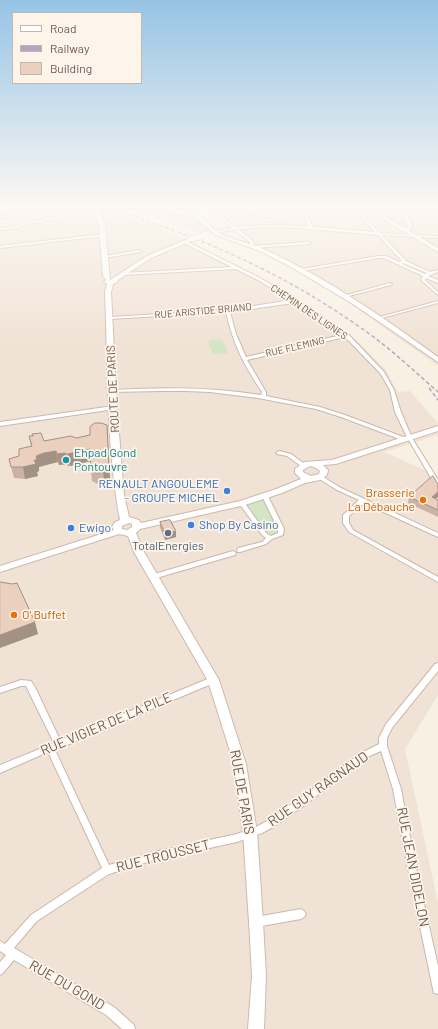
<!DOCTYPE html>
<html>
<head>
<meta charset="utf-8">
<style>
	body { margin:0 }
	#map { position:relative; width:438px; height:1029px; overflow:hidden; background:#f9f0e4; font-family:Barlow,sans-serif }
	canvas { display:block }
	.legend { position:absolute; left:12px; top:12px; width:130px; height:72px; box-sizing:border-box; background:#fdf5ea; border:1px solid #c4b6ab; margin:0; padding:5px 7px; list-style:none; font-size:12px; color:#6f584d }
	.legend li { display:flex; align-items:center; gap:8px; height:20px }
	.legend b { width:20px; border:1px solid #c4b6ab }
</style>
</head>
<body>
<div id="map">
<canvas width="438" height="1029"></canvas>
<ul class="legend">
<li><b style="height:5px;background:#fff"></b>Road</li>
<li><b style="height:5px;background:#b3a5c1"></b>Railway</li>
<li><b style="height:11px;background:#ebcfbf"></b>Building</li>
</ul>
</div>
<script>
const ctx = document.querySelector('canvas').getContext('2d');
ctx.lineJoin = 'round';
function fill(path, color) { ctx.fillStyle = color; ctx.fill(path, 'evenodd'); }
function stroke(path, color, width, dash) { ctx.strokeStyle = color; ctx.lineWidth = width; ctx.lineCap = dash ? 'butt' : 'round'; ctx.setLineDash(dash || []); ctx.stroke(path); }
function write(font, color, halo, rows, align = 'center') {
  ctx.font = font + ' Barlow,sans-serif'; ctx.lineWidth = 3.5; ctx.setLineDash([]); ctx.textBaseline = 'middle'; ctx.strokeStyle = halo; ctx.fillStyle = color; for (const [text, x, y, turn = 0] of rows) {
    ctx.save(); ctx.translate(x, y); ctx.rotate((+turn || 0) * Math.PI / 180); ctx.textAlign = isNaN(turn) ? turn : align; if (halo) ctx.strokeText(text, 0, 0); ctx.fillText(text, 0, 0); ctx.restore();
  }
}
fill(new Path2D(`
	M 0,205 L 89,205 L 153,225 L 193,242 L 317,312 L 355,339 L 385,369 L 398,392 L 410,391 L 438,423 L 438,435 L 384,452 L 438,476 L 438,695 L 405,749 L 438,903 L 438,1029 L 0,1029 Z
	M 112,205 L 189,205 L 217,230 L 200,234 L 128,208 Z
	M 202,205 L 438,205 L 438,366 L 342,298 L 300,272 L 247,245 L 241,240 L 246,239 Z`), '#f0e2d4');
fill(new Path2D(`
	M 222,339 L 228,353 L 213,354 L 208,340 Z
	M 263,498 L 279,530 L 278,532 L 273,535 L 265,532 L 246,504 Z`), '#d3e5c5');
const street = new Path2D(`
	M 96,205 L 97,205 L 97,207 L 0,218 L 0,216 Z
	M 203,205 L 207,205 L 219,215 L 227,212 L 284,222 L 282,223 L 227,214 L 221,216 L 236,227 L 270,225 L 309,226 L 297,205 L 301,205 L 313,227 L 375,232 L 364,220 L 353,205 L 357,205 L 366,218 L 380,233 L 438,236 L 438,238 L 382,235 L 406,261 L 430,272 L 438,270 L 438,272 L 428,276 L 438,280 L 438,283 L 426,278 L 425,280 L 438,292 L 438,295 L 422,281 L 421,280 L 423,276 L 384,258 L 378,258 L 302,271 L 300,270 L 302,269 L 378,256 L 386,256 L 399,262 L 402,261 L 378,235 L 298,228 L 270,227 L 238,229 L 253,241 L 254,246 L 309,242 L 311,243 L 309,244 L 255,248 L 251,247 L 250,242 L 234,230 L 213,233 L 213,231 L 214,231 L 232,228 ZM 403,263 L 427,273 L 425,274 L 402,264 Z
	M 399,205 L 403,205 L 412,226 L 408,232 L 405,231 L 408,226 Z
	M 41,220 L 48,223 L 57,222 L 59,223 L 48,225 L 41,222 L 25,224 L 18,228 L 0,230 L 0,228 L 17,226 L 23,222 Z
	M 103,234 L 104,234 L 104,236 L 0,248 L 0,246 Z
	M 184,241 L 186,241 L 260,278 L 297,300 L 348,334 L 384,372 L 394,390 L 401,412 L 412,438 L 438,480 L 438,487 L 435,485 L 407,437 L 395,412 L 390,390 L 380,373 L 345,337 L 247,360 L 266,392 L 266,396 L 320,407 L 345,415 L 406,438 L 407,439 L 406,440 L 402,440 L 341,417 L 316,409 L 258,398 L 210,392 L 186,391 L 161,391 L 111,392 L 111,390 L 113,390 C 162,387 212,387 261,395 L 262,392 C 244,365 233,344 226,312 L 110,319 L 108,318 L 110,317 L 228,310 L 291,300 L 258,280 L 236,269 L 122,275 L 120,274 L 122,273 L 232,267 L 184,243 ZM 294,303 L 342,335 L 246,357 L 236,334 L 230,312 Z
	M 139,250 L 140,250 L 140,252 L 105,258 L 103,257 L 105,256 Z
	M 390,283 L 392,284 L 391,285 L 345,297 L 343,296 Z
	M 438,301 L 438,303 L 378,319 L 376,318 Z
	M 113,406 L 116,408 L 115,409 L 0,426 L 0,422 Z
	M 279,451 L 291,454 L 306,465 L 303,467 L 301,466 L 287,456 L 277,454 L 276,453 Z
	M 320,475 L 341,488 L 438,533 L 438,537 L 364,503 L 349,516 L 349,523 L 353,530 L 438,577 L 438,582 L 349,532 L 343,523 L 343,515 L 359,500 L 337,490 L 318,478 L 317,477 L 318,476 Z
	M 265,494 L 268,496 L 284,529 L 283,535 L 272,539 L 266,544 L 240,552 L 238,552 L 237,550 L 238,548 L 262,542 L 266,538 L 262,535 L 239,503 L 240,502 L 244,502 L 266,533 L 271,536 L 278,533 L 278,529 L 262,496 Z
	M 233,551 L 236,553 L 235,555 L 153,579 L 151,579 L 150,577 L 151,575 Z
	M 438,663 L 438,671 L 392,728 L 387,738 L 387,746 L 401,789 L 415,864 L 438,966 L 438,994 L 434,993 L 433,989 L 407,864 L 393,789 L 381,751 L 367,757 L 302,807 L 273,827 L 262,833 L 237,842 L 154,860 L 109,874 L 37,921 L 14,948 L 114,1007 L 134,1025 L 135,1029 L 122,1029 L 106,1015 L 14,960 L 3,973 L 0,975 L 0,962 L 6,955 L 0,951 L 0,941 L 5,944 L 31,915 L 102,868 L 48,752 L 0,773 L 0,765 L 47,746 L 47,745 L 54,743 L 26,686 L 21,686 L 0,693 L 0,687 L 21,680 L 31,681 L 35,687 L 60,740 L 210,678 L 213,677 L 216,678 L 217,680 L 216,682 L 55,750 L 109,865 L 154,852 L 237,834 L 256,827 L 267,821 L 296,801 L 361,753 L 379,744 L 379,738 L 386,724 L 435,664 Z
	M 301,909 L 304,911 L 306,914 L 304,917 L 301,919 L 256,927 L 253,925 L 251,922 L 253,919 L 256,917 Z`);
const secondary = new Path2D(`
	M 93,205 L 98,205 L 105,226 L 110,280 L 147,256 L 190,238 L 195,239 L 151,258 L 118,280 L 116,283 L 113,284 L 111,292 L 117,408 L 124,495 L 129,517 L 139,520 L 141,523 L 240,501 L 276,489 L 301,479 L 295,473 L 295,469 L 304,462 L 332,460 L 438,426 L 438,431 L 336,464 L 323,465 L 328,470 L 327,475 L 320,480 L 305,483 L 282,493 L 245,505 L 140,529 L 136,533 L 144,552 L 219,680 L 246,764 L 257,832 L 263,922 L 266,976 L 264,1029 L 248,1029 L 252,976 L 249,922 L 243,832 L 234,764 L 208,681 L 134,552 L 128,536 L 119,534 L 0,572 L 0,566 L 114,530 L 112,527 L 115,522 L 120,520 C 106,445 108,367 105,292 L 107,284 L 104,282 L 106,280 L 103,276 L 99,226 ZM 310,466 L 316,468 L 320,471 L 319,474 L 311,476 L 303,472 L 303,470 ZM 129,523 L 132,524 L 132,527 L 127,530 L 122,529 L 122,526 Z
	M 138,205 C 148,204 194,211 201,216 C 209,222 212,230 221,234 C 237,241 254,244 270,252 C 330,280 384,318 438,357 L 438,362 L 353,304 L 289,266 L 260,251 L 215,235 L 195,217 Z
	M 360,205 L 366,205 L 438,248 L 438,252 Z`);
stroke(street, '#c9b8ac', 2);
stroke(secondary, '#cebaad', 2);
fill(street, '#fff');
fill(secondary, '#fff');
stroke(new Path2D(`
	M 97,205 C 194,234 279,270 361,328 C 389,347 413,370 438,392
	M 429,388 L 438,400`), '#b3a5c1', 1.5, [4, 2.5]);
const secondaryBridge = new Path2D(`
	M 192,239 L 204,235`);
stroke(secondaryBridge, '#cebaad', 7, []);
stroke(secondaryBridge, '#fff', 5.5);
fill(new Path2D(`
	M 107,425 L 110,480 L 105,484 L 98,484 L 92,481 L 90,461 L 70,466 L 67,466 L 67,464 L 59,465 L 58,462 L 46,465 L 39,467 L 39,471 L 37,472 L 38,476 L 25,479 L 14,478 L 9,459 L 19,456 L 31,446 L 29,436 L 32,436 L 32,434 L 44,441 L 76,438 L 90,435 Z
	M 409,497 L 436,499 L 438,500 L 438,517 L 408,503 Z
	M 160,522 L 176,537 L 165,540 L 160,528 Z`), '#cab2a4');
fill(new Path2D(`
	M 107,425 L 110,480 L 105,484 L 103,472 Z
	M 90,449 L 91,461 L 70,466 L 68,454 Z
	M 56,451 L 58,462 L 46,465 L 39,467 L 39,471 L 37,472 L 38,476 L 25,479 L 23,467 L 34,460 L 36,456 L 44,453 Z
	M 65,453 L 67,464 L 59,465 L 57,454 Z
	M 438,492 L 438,497 L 431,503 L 432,497 Z
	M 176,531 L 176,537 L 165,540 L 165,534 Z
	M 35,622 L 38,634 L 0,648 L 0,635 Z`), '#a49186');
const building = new Path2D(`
	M 95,423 L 101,423 L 107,425 L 109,468 L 103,472 L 97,473 L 91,470 L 90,449 L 68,454 L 65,454 L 65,453 L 57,454 L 56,451 L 44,453 L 36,456 L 37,460 L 34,460 L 36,464 L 23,467 L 11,467 L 9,459 L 19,456 L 19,449 L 32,446 L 29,436 L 33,436 L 32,434 L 41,433 L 44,441 L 71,436 L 76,438 L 90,435 L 90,427 Z
	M 433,476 L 438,484 L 438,492 L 432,497 L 438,500 L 438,510 L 409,497 Z
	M 170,520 L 176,531 L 165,534 L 160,522 Z
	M 0,582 L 12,584 L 17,583 L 35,622 L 0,635 Z`);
fill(building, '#ebcfbf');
stroke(building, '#a49186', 1);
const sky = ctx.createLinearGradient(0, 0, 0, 349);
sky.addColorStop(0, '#96c4e5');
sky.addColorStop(0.59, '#fcf8f3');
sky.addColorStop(1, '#fcf8f300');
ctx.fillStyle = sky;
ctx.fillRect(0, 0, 438, 349);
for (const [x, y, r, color] of [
	[66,460,4,"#0f9aa8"],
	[227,491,4,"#3f7fe0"],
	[423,500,4,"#e8710a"],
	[191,525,4,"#3f7fe0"],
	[71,528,4,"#3f7fe0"],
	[168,533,4,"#5c6f8a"],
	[14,615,4,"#e8710a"]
]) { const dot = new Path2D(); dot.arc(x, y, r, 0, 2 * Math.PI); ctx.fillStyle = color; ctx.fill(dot); stroke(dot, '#fdf5ea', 1.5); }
write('10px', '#6f584d', '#fdf5ea', [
	["RUE ARISTIDE BRIAND",203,311,-5],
	["CHEMIN DES LIGNES",309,312,34],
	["RUE FLEMING",295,347,-13]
]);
write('12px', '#6f584d', '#fdf5ea', [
	["ROUTE DE PARIS",113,389,-93]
]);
write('12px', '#0d838f', '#fdf5ea', [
	["Ehpad Gond",74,453],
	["Pontouvre",74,467]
], 'left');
write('12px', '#366cbe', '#fdf5ea', [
	["RENAULT ANGOULEME",219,484,"right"],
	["- GROUPE MICHEL",219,498,"right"],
	["Shop By Casino",199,525],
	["Ewigo",79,528]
], 'left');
write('12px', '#c56008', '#fdf5ea', [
	["Brasserie",415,493],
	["La Débauche",415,507],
	["O' Buffet",22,615,"left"]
], 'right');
write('12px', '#4e5e75', '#fdf5ea', [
	["TotalEnergies",168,546]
]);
write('14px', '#6f584d', '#fdf5ea', [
	["RUE VIGIER DE LA PILE",106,724,-23],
	["RUE GUY RAGNAUD",318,789,-35],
	["RUE DE PARIS",242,792,80],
	["RUE TROUSSET",163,856,-14],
	["RUE JEAN DIDELON",413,867,79],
	["RUE DU GOND",67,985,30]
]);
</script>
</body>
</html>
